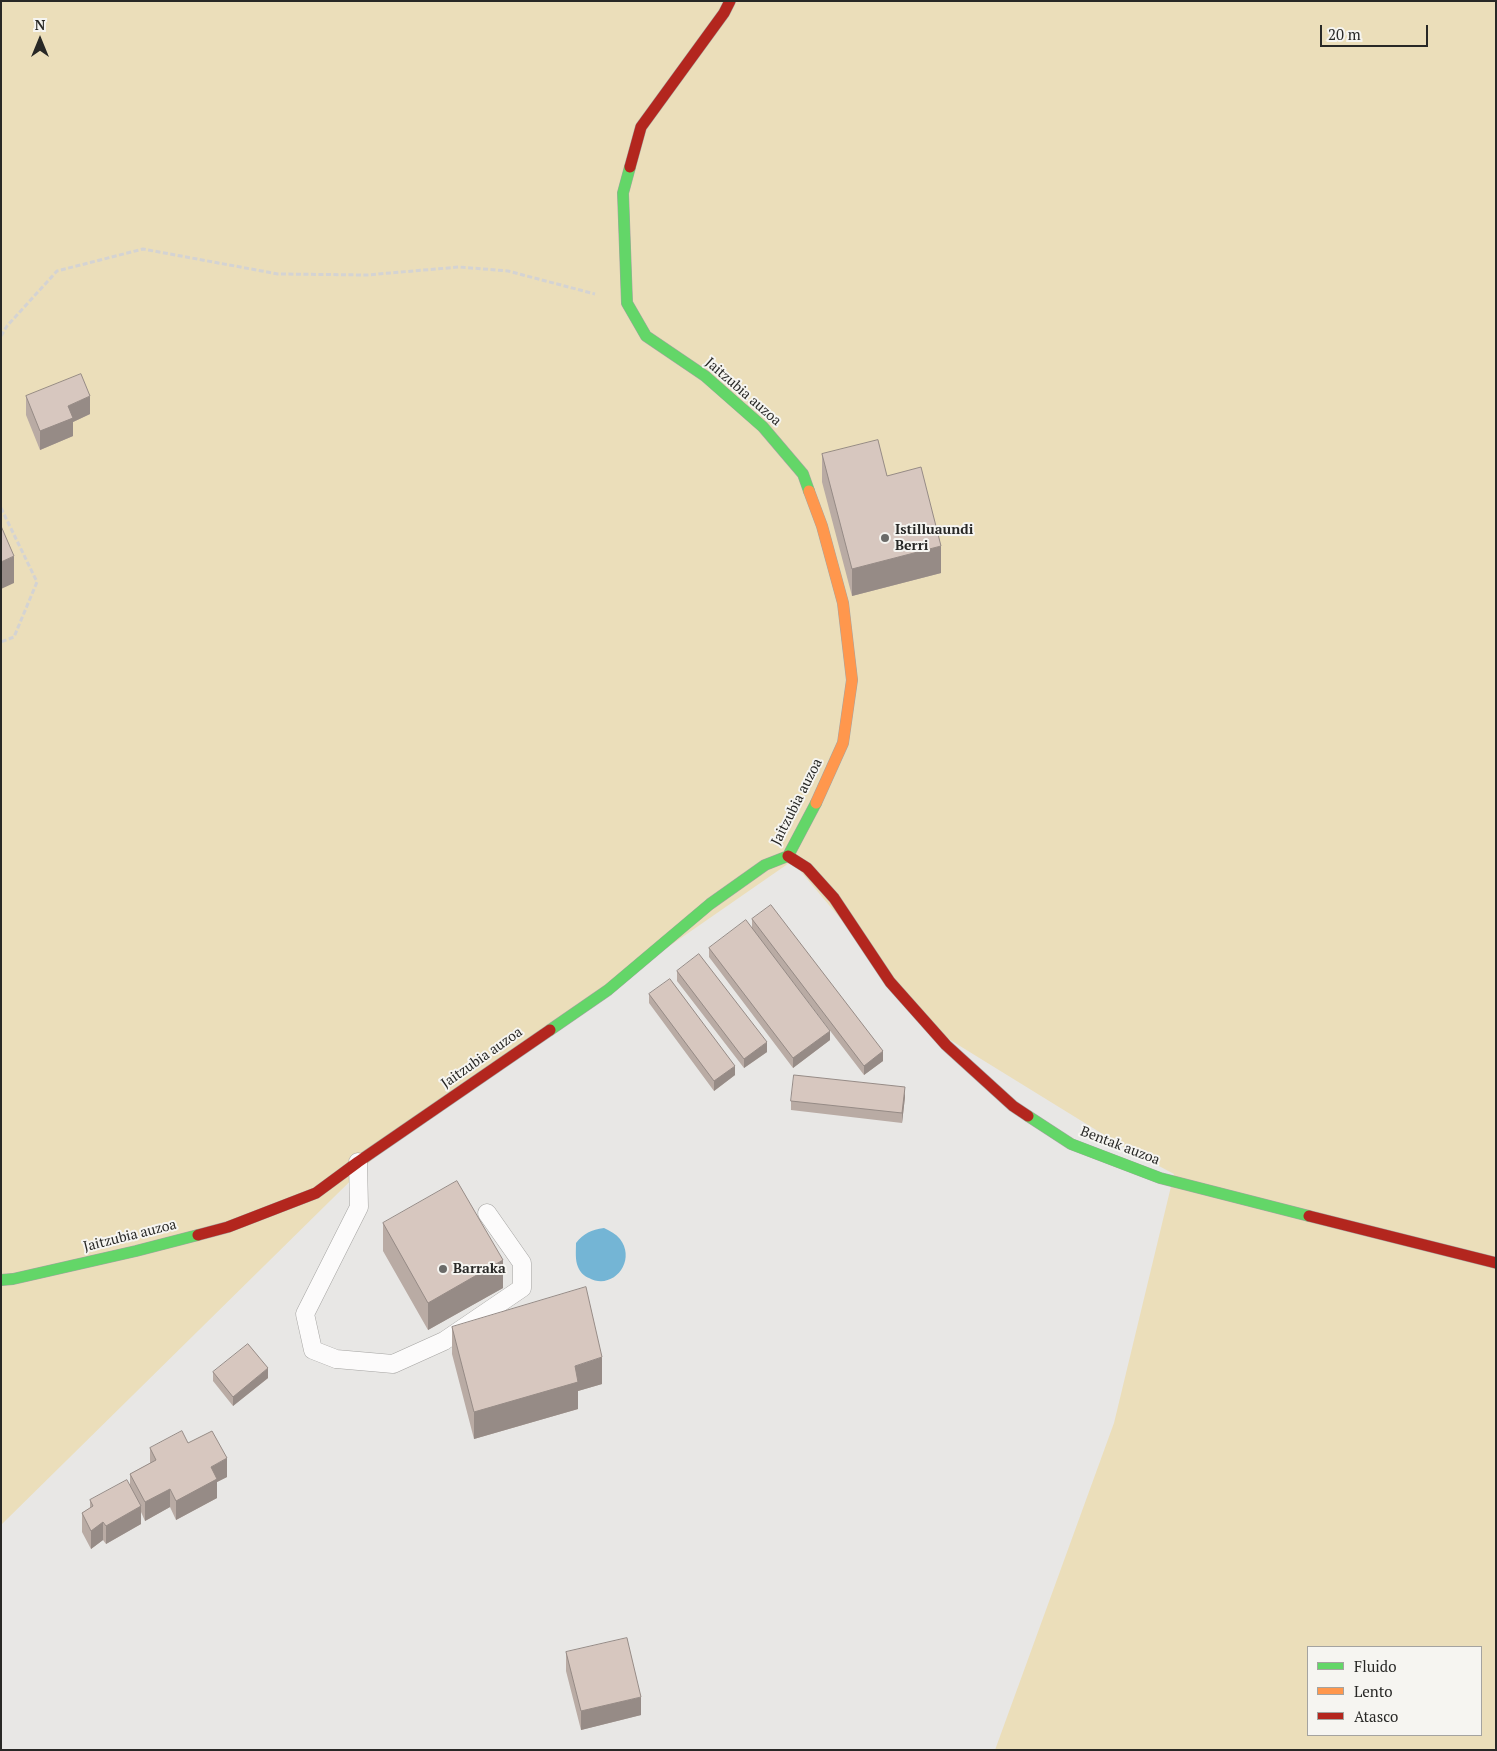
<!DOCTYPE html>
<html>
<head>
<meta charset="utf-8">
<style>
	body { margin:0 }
	#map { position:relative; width:1497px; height:1751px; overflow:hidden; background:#e8e7e5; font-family:"PT Serif",serif }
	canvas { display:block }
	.frame { position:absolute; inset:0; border:2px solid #282826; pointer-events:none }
	.legend { position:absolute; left:1307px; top:1646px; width:175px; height:90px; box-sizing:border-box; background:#f6f5f1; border:1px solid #a4a3a0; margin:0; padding:6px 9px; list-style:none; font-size:15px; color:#282826 }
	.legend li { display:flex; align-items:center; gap:10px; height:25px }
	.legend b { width:25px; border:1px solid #a4a3a0 }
	.north { position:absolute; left:15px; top:15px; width:50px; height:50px; -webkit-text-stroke:4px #f6f5f1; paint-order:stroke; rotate:0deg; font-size:14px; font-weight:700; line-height:20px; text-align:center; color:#282826 }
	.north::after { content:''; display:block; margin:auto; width:18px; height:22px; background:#282826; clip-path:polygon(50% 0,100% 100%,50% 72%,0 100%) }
	.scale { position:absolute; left:1320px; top:25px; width:108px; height:22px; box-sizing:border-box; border:2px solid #282826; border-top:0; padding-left:6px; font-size:15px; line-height:18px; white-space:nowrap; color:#282826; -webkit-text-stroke:4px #f6f5f1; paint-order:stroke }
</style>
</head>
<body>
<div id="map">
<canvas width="1497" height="1751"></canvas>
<div class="frame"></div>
<ul class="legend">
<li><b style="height:6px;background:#63d668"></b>Fluido</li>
<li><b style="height:6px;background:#ff974d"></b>Lento</li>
<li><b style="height:6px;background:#b3261e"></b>Atasco</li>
</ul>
<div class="north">N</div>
<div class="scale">20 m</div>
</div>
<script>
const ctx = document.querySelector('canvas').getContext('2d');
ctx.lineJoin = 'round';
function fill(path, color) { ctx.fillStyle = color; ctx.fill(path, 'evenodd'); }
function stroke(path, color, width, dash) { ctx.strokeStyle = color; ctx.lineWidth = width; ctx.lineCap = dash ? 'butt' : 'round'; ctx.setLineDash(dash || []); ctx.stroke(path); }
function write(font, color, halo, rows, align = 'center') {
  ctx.font = font + ' "PT Serif",serif'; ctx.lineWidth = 4; ctx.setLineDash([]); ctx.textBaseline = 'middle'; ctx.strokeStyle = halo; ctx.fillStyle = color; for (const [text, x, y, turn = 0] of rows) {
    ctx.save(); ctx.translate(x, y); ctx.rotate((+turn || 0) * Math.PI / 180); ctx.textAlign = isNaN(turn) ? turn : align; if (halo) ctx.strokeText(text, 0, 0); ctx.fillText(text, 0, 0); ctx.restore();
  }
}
fill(new Path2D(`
	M 1,1 L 1496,1 L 1496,1750 L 995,1750 L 1114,1423 L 1174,1174 L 1127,1149 L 934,1030 L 792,861 L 397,1135 L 1,1525 ZM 1308,1647 L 1481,1647 L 1481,1735 L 1308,1735 Z`), '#ebdeba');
fill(new Path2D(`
	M 604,1228 C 610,1231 616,1234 620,1239 C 637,1261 613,1291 589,1278 C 584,1276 580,1272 578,1267 C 575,1260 576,1251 576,1243 C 584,1233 591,1230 604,1228 Z`), '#74b5d5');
const lane = new Path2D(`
	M 358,1162 L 359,1207 L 305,1314 L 313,1350 L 336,1359 L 393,1364 L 444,1341 L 522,1288 L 522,1263 L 487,1213`);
const fast = new Path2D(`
	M 630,167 L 623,193 L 627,303 L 646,336 L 705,376 L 763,427 L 803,474 L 809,491
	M 550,1030 L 608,990 L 710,904 L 765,865 L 788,856 L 816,803
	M 1028,1116 L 1071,1144 L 1160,1178 L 1309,1216
	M 1,1280 L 13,1279 L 136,1251 L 198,1235`);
const slow = new Path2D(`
	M 809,491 L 822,526 L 843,603 L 852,680 L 843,743 L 816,803`);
const jam = new Path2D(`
	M 630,167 L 641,127 L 724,13 L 730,1
	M 788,856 L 807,868 L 834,898 L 890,982 L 946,1045 L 1013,1106 L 1028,1116
	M 1309,1216 L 1496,1263
	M 198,1235 L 228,1227 L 316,1193 L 358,1162 L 550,1030`);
stroke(lane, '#a4a3a1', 19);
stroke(fast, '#a4a3a1', 12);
stroke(slow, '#a4a3a1', 12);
stroke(jam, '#a4a3a1', 12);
stroke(new Path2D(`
	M 1,336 L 7,326 L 57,271 L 143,249 L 278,274 L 367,275 L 459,267 L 508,271 L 595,294
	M 1,508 L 37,582 L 14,637 L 1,642`), '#d4d3d3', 3, [5, 2.5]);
stroke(lane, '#fcfbfb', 18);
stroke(fast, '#63d668', 11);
stroke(slow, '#ff974d', 11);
stroke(jam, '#b3261e', 11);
fill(new Path2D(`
	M 26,396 L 90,414 L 73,422 L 73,436 L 40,450 L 26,415 Z
	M 822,454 L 887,476 L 941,573 L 852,596 L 822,482 Z
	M 752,919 L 883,1061 L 864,1075 L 762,942 L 830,1040 L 793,1068 L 709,957 L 709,948 L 752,929 Z
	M 677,971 L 767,1052 L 744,1068 L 677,981 Z
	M 649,994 L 735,1075 L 714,1091 L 649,1003 Z
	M 905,1097 L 902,1123 L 791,1110 L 791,1101 Z
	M 383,1223 L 503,1288 L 428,1330 L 383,1251 Z
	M 452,1327 L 602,1384 L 578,1391 L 578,1409 L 474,1439 L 452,1354 Z
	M 213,1372 L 268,1378 L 233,1406 L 213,1381 Z
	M 188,1443 L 227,1477 L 217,1482 L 217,1498 L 176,1520 L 170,1507 L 145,1521 L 141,1512 L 141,1524 L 106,1544 L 103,1540 L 91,1549 L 82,1532 L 82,1513 L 90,1508 L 90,1500 L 130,1486 L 130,1474 L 150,1463 L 150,1448 Z
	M 566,1652 L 641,1715 L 581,1730 L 566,1671 Z`), '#b9aba4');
fill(new Path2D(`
	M 90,396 L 90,414 L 73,422 L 73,436 L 40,450 L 40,431 L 68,406 Z
	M 941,546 L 941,573 L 852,596 L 852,569 Z
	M 14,556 L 14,583 L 1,589 L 1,562 Z
	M 830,1031 L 830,1040 L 793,1068 L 793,1058 Z
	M 767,1042 L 767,1052 L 744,1068 L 744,1059 Z
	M 883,1051 L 883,1061 L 864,1075 L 864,1066 Z
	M 735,1066 L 735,1075 L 714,1091 L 714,1081 Z
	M 905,1087 L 905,1097 L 902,1123 L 902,1113 Z
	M 503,1260 L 503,1288 L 428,1330 L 428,1303 Z
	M 602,1357 L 602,1384 L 578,1391 L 578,1409 L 474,1439 L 474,1412 L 575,1366 Z
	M 268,1368 L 268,1378 L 233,1406 L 233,1397 Z
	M 227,1458 L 227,1477 L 217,1482 L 217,1498 L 176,1520 L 176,1501 L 211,1467 Z
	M 170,1489 L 170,1507 L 145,1521 L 145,1502 Z
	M 141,1506 L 141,1524 L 106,1544 L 106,1526 Z
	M 103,1522 L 103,1540 L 91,1549 L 91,1531 Z
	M 641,1697 L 641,1715 L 581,1730 L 581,1711 Z`), '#968b86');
const building = new Path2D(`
	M 81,374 L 90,396 L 68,406 L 73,418 L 40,431 L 26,396 Z
	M 878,440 L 887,476 L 921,467 L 941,546 L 852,569 L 822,454 Z
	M 1,526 L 14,556 L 1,562 Z
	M 771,905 L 883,1051 L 864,1066 L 752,919 Z
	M 746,920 L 830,1031 L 793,1058 L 709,948 Z
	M 699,954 L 767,1042 L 744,1059 L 677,971 Z
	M 670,979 L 735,1066 L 714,1081 L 649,994 Z
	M 794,1075 L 905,1087 L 902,1113 L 791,1101 Z
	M 457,1181 L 503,1260 L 428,1303 L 383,1223 Z
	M 586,1287 L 602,1357 L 575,1366 L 578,1382 L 474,1412 L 452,1327 Z
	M 248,1344 L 268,1368 L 233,1397 L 213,1372 Z
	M 182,1431 L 188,1443 L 212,1431 L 227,1458 L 211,1467 L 217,1479 L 176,1501 L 170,1489 L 145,1502 L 130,1474 L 156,1460 L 150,1448 Z
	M 127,1480 L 141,1506 L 106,1526 L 103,1522 L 91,1531 L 82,1513 L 93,1506 L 90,1500 Z
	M 627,1638 L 641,1697 L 581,1711 L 566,1652 Z`);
fill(building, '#d7c7bf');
stroke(building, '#968b86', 1);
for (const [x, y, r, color] of [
	[885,538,5,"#6b6b69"],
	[443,1269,5,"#6b6b69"]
]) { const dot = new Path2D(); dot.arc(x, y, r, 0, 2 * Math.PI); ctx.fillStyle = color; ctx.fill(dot); stroke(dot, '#f6f5f1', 2); }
write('14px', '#282826', '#f6f5f1', [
	["Jaitzubia auzoa",743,392,41],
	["Jaitzubia auzoa",797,802,-63],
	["Jaitzubia auzoa",482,1058,-35],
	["Bentak auzoa",1120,1146,21],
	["Jaitzubia auzoa",130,1236,-14]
]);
write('bold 14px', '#282826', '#f6f5f1', [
	["Istilluaundi",895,530],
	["Berri",895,546],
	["Barraka",453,1269]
], 'left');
</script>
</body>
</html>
